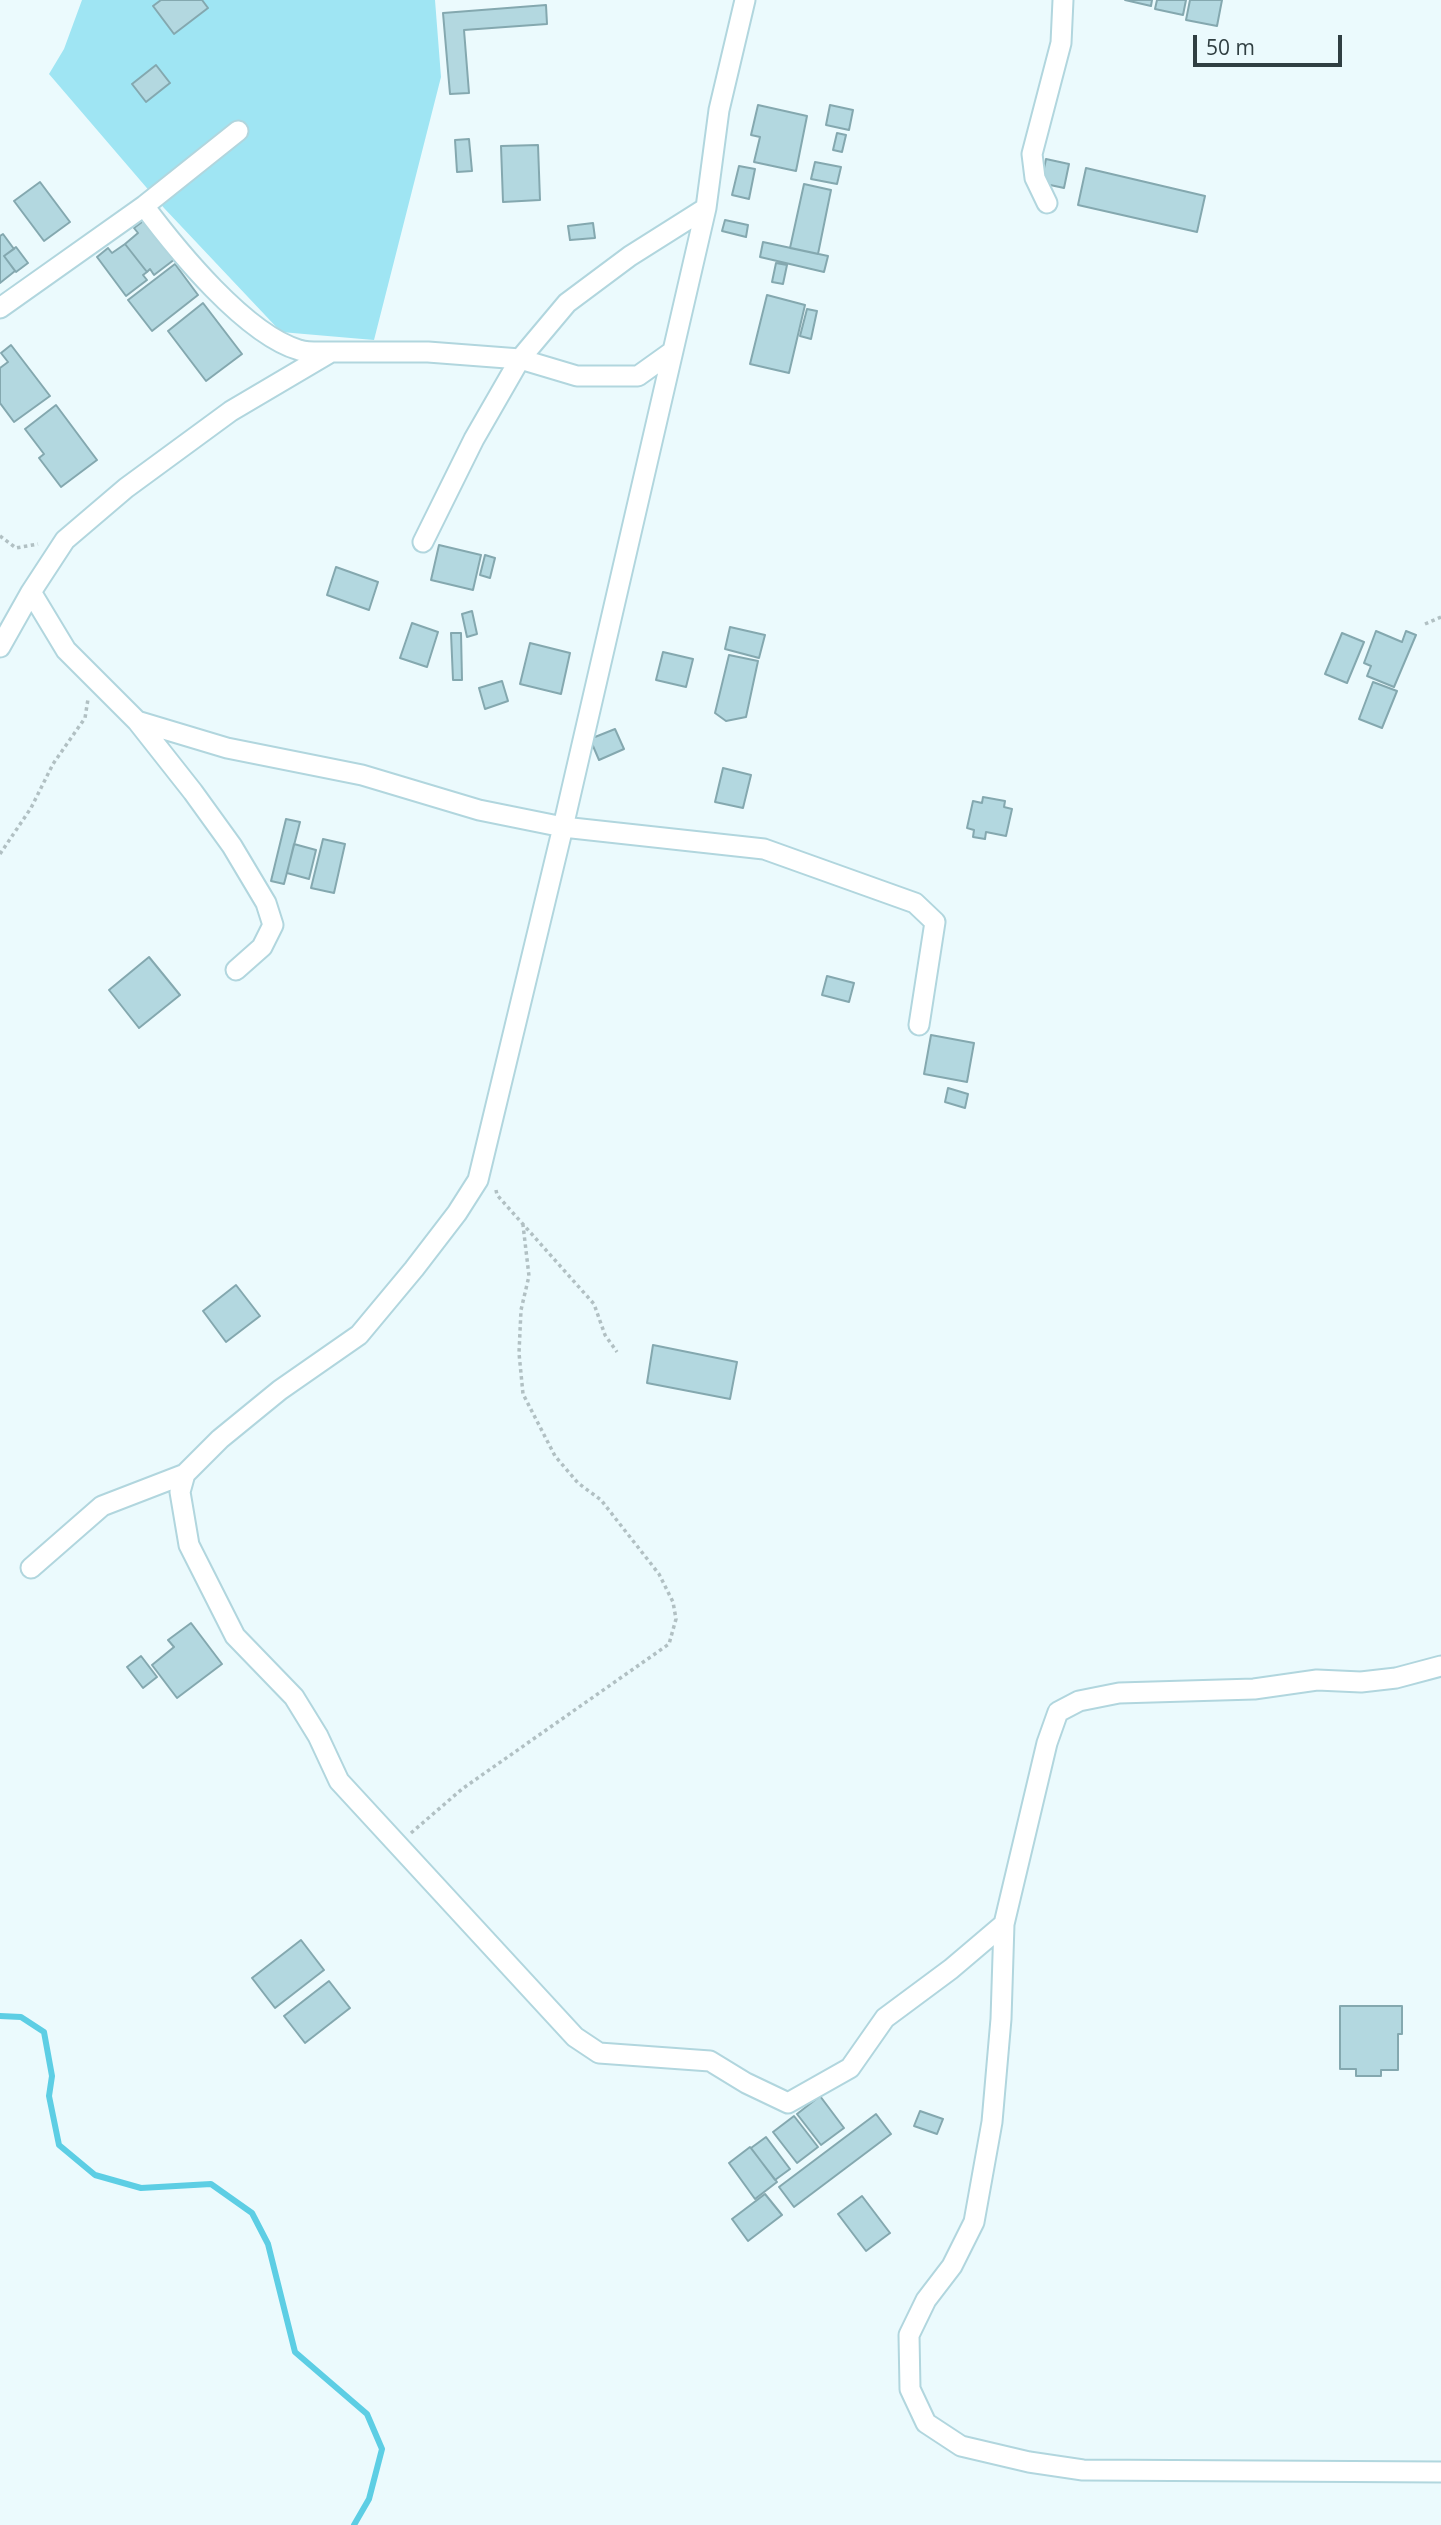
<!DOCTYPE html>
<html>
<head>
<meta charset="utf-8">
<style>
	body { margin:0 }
	#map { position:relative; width:1441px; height:2525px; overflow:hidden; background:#ebfafd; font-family:"Open Sans",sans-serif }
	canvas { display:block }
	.scale { position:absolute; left:1193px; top:35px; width:149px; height:32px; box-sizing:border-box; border:4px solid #303f42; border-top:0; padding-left:9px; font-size:21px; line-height:24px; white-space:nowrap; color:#303f42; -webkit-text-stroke:5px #ebfafd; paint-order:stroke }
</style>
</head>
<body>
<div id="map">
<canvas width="1441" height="2525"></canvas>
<div class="scale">50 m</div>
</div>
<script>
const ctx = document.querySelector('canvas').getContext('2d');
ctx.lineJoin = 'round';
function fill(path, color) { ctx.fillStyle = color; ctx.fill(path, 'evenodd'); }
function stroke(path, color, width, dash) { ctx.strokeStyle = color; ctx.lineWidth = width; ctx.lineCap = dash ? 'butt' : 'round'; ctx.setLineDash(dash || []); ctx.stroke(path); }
fill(new Path2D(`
	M 82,0 L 435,0 L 441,77 L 374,340 L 281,332 L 164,208 L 49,74 L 64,49 Z`), '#9fe5f3');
stroke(new Path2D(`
	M 0,2016 L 21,2017 L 44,2032 L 52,2076 L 49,2096 L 59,2145 L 95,2175 L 141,2188 L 211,2184 L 252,2213 L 268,2244 L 295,2352 L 367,2414 L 382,2449 L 369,2499 L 354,2525`), '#5dcee4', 6);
const building = new Path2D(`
	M 161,0 L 202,0 L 208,8 L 174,34 L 153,6 Z
	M 1125,0 L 1152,0 L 1151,6 Z
	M 1157,0 L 1186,0 L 1183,15 L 1155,9 Z
	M 1190,0 L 1222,0 L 1217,26 L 1186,20 Z
	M 546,5 L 547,24 L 464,30 L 469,93 L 450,94 L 443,13 Z
	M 156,65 L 170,83 L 146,102 L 132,84 Z
	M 758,105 L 807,116 L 796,171 L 754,162 L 760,137 L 751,135 Z
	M 830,105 L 853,110 L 849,130 L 826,125 Z
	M 837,133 L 846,135 L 842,152 L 833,150 Z
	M 469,139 L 472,171 L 457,172 L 455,140 Z
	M 538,145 L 540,200 L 503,202 L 501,146 Z
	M 1046,159 L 1069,164 L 1064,188 L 1041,183 Z
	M 815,162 L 841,167 L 837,184 L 811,179 Z
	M 739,166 L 755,169 L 749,199 L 732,195 Z
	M 1086,168 L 1205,196 L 1197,232 L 1078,205 Z
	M 40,182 L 70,222 L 44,241 L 14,201 Z
	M 804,184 L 831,190 L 818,254 L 790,248 Z
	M 146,219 L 175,259 L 154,275 L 150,269 L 147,272 L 125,244 L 138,233 L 134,228 Z
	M 725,220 L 748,225 L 746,237 L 722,231 Z
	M 593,223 L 595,238 L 570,240 L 568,226 Z
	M 3,234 L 14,249 L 4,256 L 15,271 L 0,283 L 0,236 Z
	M 763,242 L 828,256 L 824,272 L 760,257 Z
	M 125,244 L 147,272 L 143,275 L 147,280 L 126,296 L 97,257 L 108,248 L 112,253 Z
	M 16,247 L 28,263 L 16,272 L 4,256 Z
	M 776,263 L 787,265 L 783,284 L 772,282 Z
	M 175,264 L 198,295 L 152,331 L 128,300 Z
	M 767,295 L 805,305 L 789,373 L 750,364 Z
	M 203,303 L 242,354 L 206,381 L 168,331 Z
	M 807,309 L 817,311 L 811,339 L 800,336 Z
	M 11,345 L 50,396 L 14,422 L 0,403 L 0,368 L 8,362 L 1,353 Z
	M 56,405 L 97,460 L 61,487 L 39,458 L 44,454 L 25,429 Z
	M 439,545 L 481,555 L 473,590 L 431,580 Z
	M 485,555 L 495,558 L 490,578 L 480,575 Z
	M 336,567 L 378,582 L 369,610 L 327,595 Z
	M 472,611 L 477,634 L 467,637 L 462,614 Z
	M 412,623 L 438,632 L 427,667 L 400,658 Z
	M 730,627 L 765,635 L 759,658 L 725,649 Z
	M 1376,631 L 1402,642 L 1406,631 L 1416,635 L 1394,687 L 1367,676 L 1371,666 L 1364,663 Z
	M 451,633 L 461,633 L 462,680 L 453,680 Z
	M 1342,633 L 1364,642 L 1347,683 L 1325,674 Z
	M 530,643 L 570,653 L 561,694 L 520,684 Z
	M 663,652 L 693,659 L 686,687 L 656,680 Z
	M 729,655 L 758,661 L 746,717 L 726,721 L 715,713 Z
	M 502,681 L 508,701 L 485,709 L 479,688 Z
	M 1373,682 L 1397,691 L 1382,728 L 1359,719 Z
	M 615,729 L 624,749 L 599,760 L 590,739 Z
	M 723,768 L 751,775 L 743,808 L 715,802 Z
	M 983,797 L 1005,801 L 1004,807 L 1012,809 L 1006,836 L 986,832 L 985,839 L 973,837 L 974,830 L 967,828 L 973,801 L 982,803 Z
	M 286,819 L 300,822 L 284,884 L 271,881 Z
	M 323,839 L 345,844 L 334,893 L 311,888 Z
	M 294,844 L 316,850 L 309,879 L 287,873 Z
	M 149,957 L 180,995 L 139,1028 L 109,990 Z
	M 827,976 L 854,983 L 849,1002 L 822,995 Z
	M 931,1035 L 974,1043 L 967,1082 L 924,1074 Z
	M 948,1088 L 968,1094 L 965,1108 L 945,1102 Z
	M 236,1285 L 260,1316 L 226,1342 L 203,1311 Z
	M 653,1345 L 737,1362 L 730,1399 L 647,1383 Z
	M 191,1623 L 222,1664 L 177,1698 L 152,1665 L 174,1647 L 168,1640 Z
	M 141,1656 L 157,1677 L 143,1688 L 127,1667 Z
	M 301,1940 L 324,1970 L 275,2008 L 252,1978 Z
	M 329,1981 L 350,2008 L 305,2043 L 284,2016 Z
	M 1340,2006 L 1402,2006 L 1402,2034 L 1398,2034 L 1398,2070 L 1381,2070 L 1381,2076 L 1356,2076 L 1356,2069 L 1340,2069 Z
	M 820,2096 L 844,2128 L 821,2145 L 797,2114 Z
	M 920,2111 L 943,2119 L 937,2134 L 914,2126 Z
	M 876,2114 L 891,2134 L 794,2207 L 779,2187 Z
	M 794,2116 L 818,2147 L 797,2163 L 773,2132 Z
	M 766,2137 L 790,2169 L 775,2180 L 751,2148 Z
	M 750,2147 L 777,2182 L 755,2199 L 729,2163 Z
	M 765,2194 L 782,2215 L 748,2241 L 732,2219 Z
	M 862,2196 L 890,2233 L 866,2251 L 838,2214 Z`);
fill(building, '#b3d8e0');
stroke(building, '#84a8af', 2);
const minor = new Path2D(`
	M 745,0 L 719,110 L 706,208 L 563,827 L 478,1180 L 457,1213 L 414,1269 L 359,1335 L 280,1390 L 220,1439 L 185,1474 L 180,1492 L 189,1545 L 235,1636 L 294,1697 L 318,1736 L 339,1781 L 575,2037 L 599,2053 L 710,2061 L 746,2083 L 788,2103 L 850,2068 L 885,2018 L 951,1969 L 1004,1924
	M 1047,203 L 1035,178 L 1032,154 L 1061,43 L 1063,0
	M 144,206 C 177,250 245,334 299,350 C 308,353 321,352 331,352
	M 0,308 L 144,206 L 238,131
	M 423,542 L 474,439 L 520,359 L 567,303 L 630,256 L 706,208
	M 0,647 L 31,592
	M 137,721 L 227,748 L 362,775 L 479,810 L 563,827 L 764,849 L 915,903 L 935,922 L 919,1025
	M 236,970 L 262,947 L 273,925 L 266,903 L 232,846 L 193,792 L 137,721 L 66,650 L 31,592 L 65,540 L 126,488 L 231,411 L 331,352 L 428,352 L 520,359 L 577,376 L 638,376 L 673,351
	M 31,1568 L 102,1506 L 185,1474
	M 1441,1666 L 1396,1678 L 1361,1682 L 1317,1680 L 1254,1689 L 1119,1693 L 1079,1701 L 1058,1712 L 1047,1743 L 1004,1924 L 1001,2019 L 992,2122 L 974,2222 L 952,2266 L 926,2300 L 909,2335 L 910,2389 L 926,2423 L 961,2446 L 1029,2462 L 1083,2470 L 1441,2472`);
stroke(minor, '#b1d6de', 23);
stroke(new Path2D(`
	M 0,536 L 16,548 L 38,544
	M 1425,624 L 1441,617
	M 0,854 L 31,808 L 53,764 L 85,718 L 88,699
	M 496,1190 L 497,1195 L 594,1304 L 605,1335 L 617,1352
	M 411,1833 L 462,1789 L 669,1644 L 676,1619 L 673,1602 L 659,1574 L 601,1500 L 578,1483 L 555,1456 L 523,1394 L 519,1353 L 521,1310 L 529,1276 L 523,1225`), '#b1c0c3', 3.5, [3.5, 3.5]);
stroke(minor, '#fff', 19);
</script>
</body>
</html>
